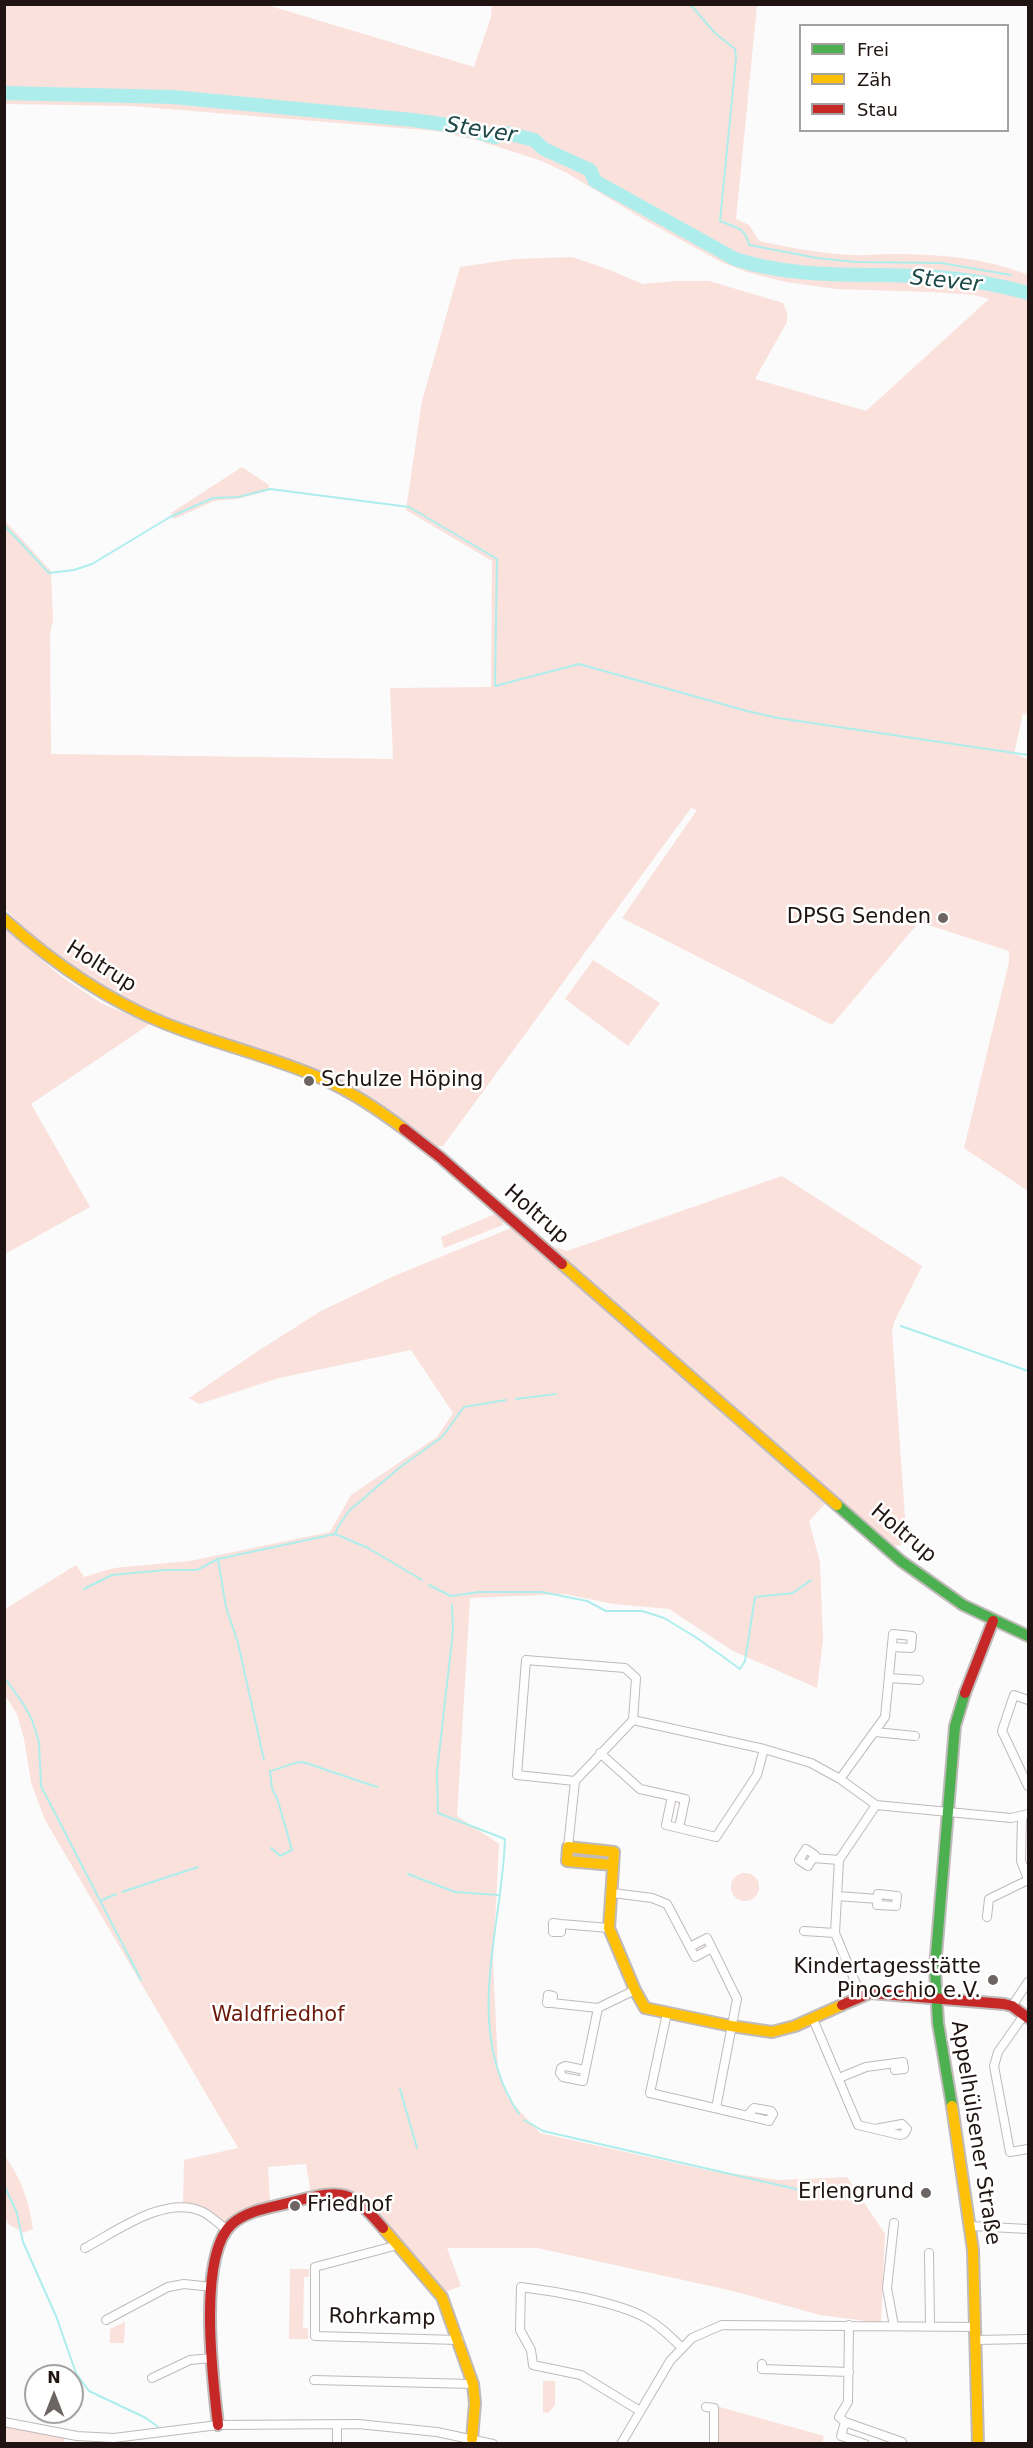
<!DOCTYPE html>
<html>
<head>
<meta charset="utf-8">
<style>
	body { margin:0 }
	#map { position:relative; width:1033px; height:2448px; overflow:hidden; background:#fbfbfb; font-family:"DejaVu Sans",sans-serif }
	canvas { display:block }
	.frame { position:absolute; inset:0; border:6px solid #1f1411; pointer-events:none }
	.legend { position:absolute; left:799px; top:24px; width:210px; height:108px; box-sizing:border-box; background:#fff; border:2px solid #a5a1a0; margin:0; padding:8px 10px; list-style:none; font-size:18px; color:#1f1411 }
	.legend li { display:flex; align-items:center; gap:12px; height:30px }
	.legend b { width:30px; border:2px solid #a5a1a0 }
	.north { position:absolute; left:24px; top:2364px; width:60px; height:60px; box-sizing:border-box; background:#fff; border:2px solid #a5a1a0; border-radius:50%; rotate:0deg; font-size:16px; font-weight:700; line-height:24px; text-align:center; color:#1f1411 }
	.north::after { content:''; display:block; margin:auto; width:21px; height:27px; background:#6c6563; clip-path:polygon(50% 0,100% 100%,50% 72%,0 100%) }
</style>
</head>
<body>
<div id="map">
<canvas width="1033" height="2448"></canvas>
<div class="frame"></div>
<ul class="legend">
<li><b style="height:8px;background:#4caf50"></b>Frei</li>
<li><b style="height:8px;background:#ffc107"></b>Zäh</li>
<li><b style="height:8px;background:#c62828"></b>Stau</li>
</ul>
<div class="north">N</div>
</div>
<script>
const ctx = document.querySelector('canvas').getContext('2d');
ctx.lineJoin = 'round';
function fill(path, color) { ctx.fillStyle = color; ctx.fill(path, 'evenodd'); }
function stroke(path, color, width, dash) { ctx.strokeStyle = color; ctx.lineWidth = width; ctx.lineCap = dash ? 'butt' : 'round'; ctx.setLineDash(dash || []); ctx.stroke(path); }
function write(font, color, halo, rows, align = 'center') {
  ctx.font = font + ' "DejaVu Sans",sans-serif'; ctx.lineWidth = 5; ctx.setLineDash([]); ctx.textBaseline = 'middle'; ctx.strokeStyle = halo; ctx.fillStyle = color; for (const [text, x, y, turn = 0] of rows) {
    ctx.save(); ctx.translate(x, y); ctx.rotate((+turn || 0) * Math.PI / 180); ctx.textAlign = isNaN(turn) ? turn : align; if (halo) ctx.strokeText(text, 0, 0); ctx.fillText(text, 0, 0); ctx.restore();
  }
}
fill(new Path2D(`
	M 5,5 L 267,5 L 474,67 L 491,17 L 492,5 L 757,5 L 736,219 L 749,225 L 759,241 C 791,248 823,254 855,255 C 866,256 877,254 888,254 C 936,254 984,257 1028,275 L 1028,715 L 1023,713 L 1014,754 L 1028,759 L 1028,1191 L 964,1148 L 1009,962 L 1009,951 L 919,922 L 832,1025 L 622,918 L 697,810 L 691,808 L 443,1146 L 437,1146 C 403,1119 366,1090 326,1074 C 255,1044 180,1029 112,994 C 72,974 37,940 5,909 L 4,526 L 7,523 L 51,571 L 53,620 L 50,634 L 51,754 L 393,759 L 390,688 L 491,687 L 492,561 L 406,510 L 422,401 L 460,267 L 515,259 L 572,257 L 607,269 L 643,284 L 676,281 L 709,281 L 783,303 L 787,313 L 787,322 L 755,379 L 866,411 L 989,299 L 975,295 L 932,292 L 836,289 L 786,282 L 750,273 L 721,262 L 643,219 L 567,173 L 542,161 L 480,141 L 436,131 L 131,106 L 5,104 Z
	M 242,467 L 269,485 L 268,491 L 237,499 L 214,501 L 174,519 L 171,513 Z
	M 4,928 L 62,977 L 101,1003 L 150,1024 L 31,1104 L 90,1207 L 5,1254 Z
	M 593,960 L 660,1003 L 628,1046 L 565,999 Z
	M 782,1176 L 922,1266 L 894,1322 L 892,1332 L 906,1532 L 901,1545 L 893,1546 L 552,1246 L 567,1251 Z
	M 495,1214 L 503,1220 L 503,1225 L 444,1248 L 441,1237 Z
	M 511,1228 L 825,1504 L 809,1521 L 820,1562 L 823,1640 L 817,1688 L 733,1651 L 669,1609 L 614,1604 L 564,1594 L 470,1598 L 457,1816 L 499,1844 L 493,1962 L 498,2068 L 508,2098 L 540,2133 L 707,2170 L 779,2180 L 847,2177 L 885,2234 L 881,2323 L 820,2315 L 729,2290 L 537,2248 L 447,2248 L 461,2286 L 445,2292 L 362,2197 L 343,2189 L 311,2195 L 306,2164 L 268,2167 L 270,2202 L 244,2208 L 223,2223 L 199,2206 L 183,2203 L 184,2160 L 238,2148 L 45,1820 L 31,1782 L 24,1739 L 17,1714 L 5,1695 L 5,1609 L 76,1565 L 84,1577 L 114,1568 L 190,1561 L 330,1532 L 351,1495 L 437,1437 L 453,1413 L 411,1350 L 279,1378 L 199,1404 L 189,1398 L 258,1351 L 321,1311 L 394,1276 Z
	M731 1887a14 14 0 1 1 28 0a14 14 0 1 1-28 0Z
	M 4,2155 C 21,2177 29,2201 33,2229 L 24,2233 L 8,2224 L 5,2216 Z
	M 290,2269 L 309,2269 L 309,2277 L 304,2277 L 303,2328 L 308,2328 L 308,2339 L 289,2339 Z
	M 125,2322 L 124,2343 L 110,2343 L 110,2329 Z
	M 543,2381 L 555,2381 L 555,2405 L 548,2413 L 543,2412 Z
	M 716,2406 L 824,2436 L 822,2443 L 719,2443 Z
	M 5,2427 L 65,2438 L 63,2443 L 5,2443 Z`), '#fae1db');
stroke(new Path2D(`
	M 690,4 L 715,33 L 735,49 L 736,58 L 720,221 C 736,228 745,227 749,245 L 817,258 L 856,262 L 941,263 L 1011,275
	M 4,525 L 49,573 L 74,570 L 92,564 L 170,517 L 213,498 L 238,497 L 270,489 L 409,507 L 497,559 L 495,686 L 579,664 L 747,711 L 778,718 L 1028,755
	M 901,1326 L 1028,1371
	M 516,1399 L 556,1394
	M 335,1534 L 368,1548 L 422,1580
	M 218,1559 L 226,1607 L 238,1643 L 264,1760
	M 429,1585 L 451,1596 L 479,1592 L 542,1592 L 587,1601 L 606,1611 L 642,1611 L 664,1618 L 697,1638 L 740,1669 L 745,1661 L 755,1597 L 793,1593 L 811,1580
	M 84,1589 L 112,1575 L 165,1570 L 197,1570 L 218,1559 L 335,1534 L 339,1525 L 350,1510 L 399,1468 L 442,1437 L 464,1407 L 506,1400
	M 452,1605 L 453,1631 L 437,1772 L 438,1813 L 505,1839 C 502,1932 462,2029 519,2114
	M 7,1681 L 24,1705 L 32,1720 L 39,1742 L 41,1786 L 141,1980
	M 271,1848 L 280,1856 L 292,1850 L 278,1801 L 272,1788 L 270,1771 C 282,1769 290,1762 303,1762 L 377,1787
	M 408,1874 L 455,1892 L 499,1895
	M 122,1892 L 198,1867
	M 100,1901 L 116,1894
	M 400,2089 L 417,2148
	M 524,2120 L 543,2131 L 800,2190
	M 4,2185 L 17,2213 L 23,2242 L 56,2316 L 76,2373 L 89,2391 L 146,2418 L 158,2427`), '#adeeed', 2);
stroke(new Path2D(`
	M 4,93 L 173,97 L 413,120 L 455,126 L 495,137 L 507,133 L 534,140 L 544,149 L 590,170 L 595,181 L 735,259 C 802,281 869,272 937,277 C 968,279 999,285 1028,293`), '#adeeed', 14);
const street = new Path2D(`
	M 889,1678 L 919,1680
	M 1028,1700 L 1014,1695 L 1002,1731 L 1028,1786
	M 875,1732 L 915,1736
	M 600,1753 L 640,1789 L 685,1799 L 679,1828 L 716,1837 L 757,1775 L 764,1749
	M 840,1779 L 885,1717 L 893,1634 L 912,1636 L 911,1648 L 892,1647
	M 575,1781 L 517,1775 L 526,1660 L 625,1668 L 636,1678 L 633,1720
	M 672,1796 L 666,1825 L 679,1828
	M 1022,1816 L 1021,1861 L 1028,1879
	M 568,1847 L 575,1781 L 633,1720 L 764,1749 L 811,1763 L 840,1779 L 876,1805 L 1011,1818 L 1028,1814
	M 813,1858 L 808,1866 L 799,1860 L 806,1849 L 815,1855 L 813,1858 L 839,1860
	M 613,1893 L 652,1898 L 667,1904 L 695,1957 L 712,1948 L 707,1938 L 690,1947
	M 837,1896 L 878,1899 L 877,1905 L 896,1906 L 897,1896 L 878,1894 L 878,1899
	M 987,1917 L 989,1899 L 1028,1880
	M 561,1924 L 561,1932 L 553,1932 L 553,1923 L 561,1924 L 609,1928
	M 804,1931 L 835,1933
	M 712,1948 L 737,1999 L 716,2108
	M 861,1996 L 835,1933 L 839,1860 L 876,1805
	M 552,2003 L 553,1996 L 548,1995 L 547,2003 L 552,2003 L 598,2008 L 635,1990
	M 1012,2006 L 1028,1982
	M 667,2013 L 650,2093 C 690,2102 730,2112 769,2121 L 773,2114 L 771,2111 L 754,2108 L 747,2116
	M 1024,2015 L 998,2052 L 994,2066 L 1010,2152 L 1028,2149
	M 813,2019 L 858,2125 L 900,2135 L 904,2134 L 907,2129 L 902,2124 L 875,2129
	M 585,2070 L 565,2066 L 561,2068 L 560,2073 L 563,2077 L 583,2081 L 598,2008
	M 839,2078 L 866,2067 L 903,2062 L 904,2069 L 895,2070 L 894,2063
	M 971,2226 L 1028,2229
	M 398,2245 L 315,2267 L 315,2336 L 459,2340
	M 85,2248 C 117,2231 166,2194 203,2212 C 211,2216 219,2224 226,2229
	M 929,2253 L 930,2326
	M 106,2320 L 168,2287 L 184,2284 L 212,2287
	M 849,2325 L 848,2402 L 839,2417 L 845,2422 L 902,2442
	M 894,2326 L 887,2288 L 894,2223
	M 976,2340 L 1028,2339
	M 762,2364 L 762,2369 L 849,2372
	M 152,2378 L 190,2360 L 212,2358
	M 314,2380 L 473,2384
	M 706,2407 L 714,2408 L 714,2444
	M 640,2411 L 581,2375 L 533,2365 L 531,2350 L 520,2330 L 521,2287 C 554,2291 618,2302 646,2318 C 660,2326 671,2337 682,2348
	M 4,2422 L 77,2436 L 114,2438 L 218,2425 L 358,2424 L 437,2432 L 493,2444
	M 845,2422 L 841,2436 L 865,2444
	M 337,2444 L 337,2424
	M 621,2444 L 670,2361 L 692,2338 L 722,2325 L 976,2327`);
const fast = new Path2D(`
	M 837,1505 L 901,1561 L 963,1605 L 1028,1636
	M 952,2106 L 938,2023 L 935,1968 L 955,1726 L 965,1693`);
const slow = new Path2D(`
	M 4,919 C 52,962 104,999 164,1023 C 216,1044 271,1056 323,1079 C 352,1092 379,1110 404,1129
	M 562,1264 L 837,1505
	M 613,1865 L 567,1861 L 568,1847 L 614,1852 L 609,1928 L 635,1990 L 645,2008 L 731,2026 L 772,2032 L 795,2026 L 842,2005
	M 952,2106 L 973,2250 L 978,2444
	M 383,2228 L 442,2297 L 473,2384 L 475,2403 L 472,2439`);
const jam = new Path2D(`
	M 404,1129 L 440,1157 L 562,1264
	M 965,1693 L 993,1621
	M 842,2005 L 870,1993 L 1004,2004 L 1012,2006 L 1028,2018
	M 218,2425 C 213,2381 197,2255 232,2224 C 249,2209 275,2207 296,2201 C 345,2189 350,2190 383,2228`);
stroke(street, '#c0bab9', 10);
stroke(fast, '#c0bab9', 14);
stroke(slow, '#c0bab9', 14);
stroke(jam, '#c0bab9', 14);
stroke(street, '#fefefe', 8);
stroke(fast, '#4caf50', 10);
stroke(slow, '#ffc107', 10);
stroke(jam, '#c62828', 10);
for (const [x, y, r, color] of [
	[943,918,6,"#6c6563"],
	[309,1081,6,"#6c6563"],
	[993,1980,6,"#6c6563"],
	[926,2193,6,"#6c6563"],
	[295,2206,6,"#6c6563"]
]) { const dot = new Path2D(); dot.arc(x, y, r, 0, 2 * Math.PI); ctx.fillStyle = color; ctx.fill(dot); stroke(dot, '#fff', 2); }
write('21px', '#1f1411', '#fff', [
	["DPSG Senden",931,918],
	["Schulze Höping",321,1081,"left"],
	["Kindertagesstätte",981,1968],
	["Pinocchio e.V.",981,1992],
	["Erlengrund",914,2193],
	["Friedhof",307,2206,"left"]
], 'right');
write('21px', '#1f1411', '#fff', [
	["Holtrup",101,967,32],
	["Holtrup",536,1215,41],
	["Holtrup",903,1534,40],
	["Appelhülsener Straße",975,2133,81],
	["Rohrkamp",382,2318,1]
]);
write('21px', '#6c1809', '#fff', [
	["Waldfriedhof",278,2016]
]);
write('italic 22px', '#1d4848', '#fff', [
	["Stever",481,131,9],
	["Stever",946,282,6]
]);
</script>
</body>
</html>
